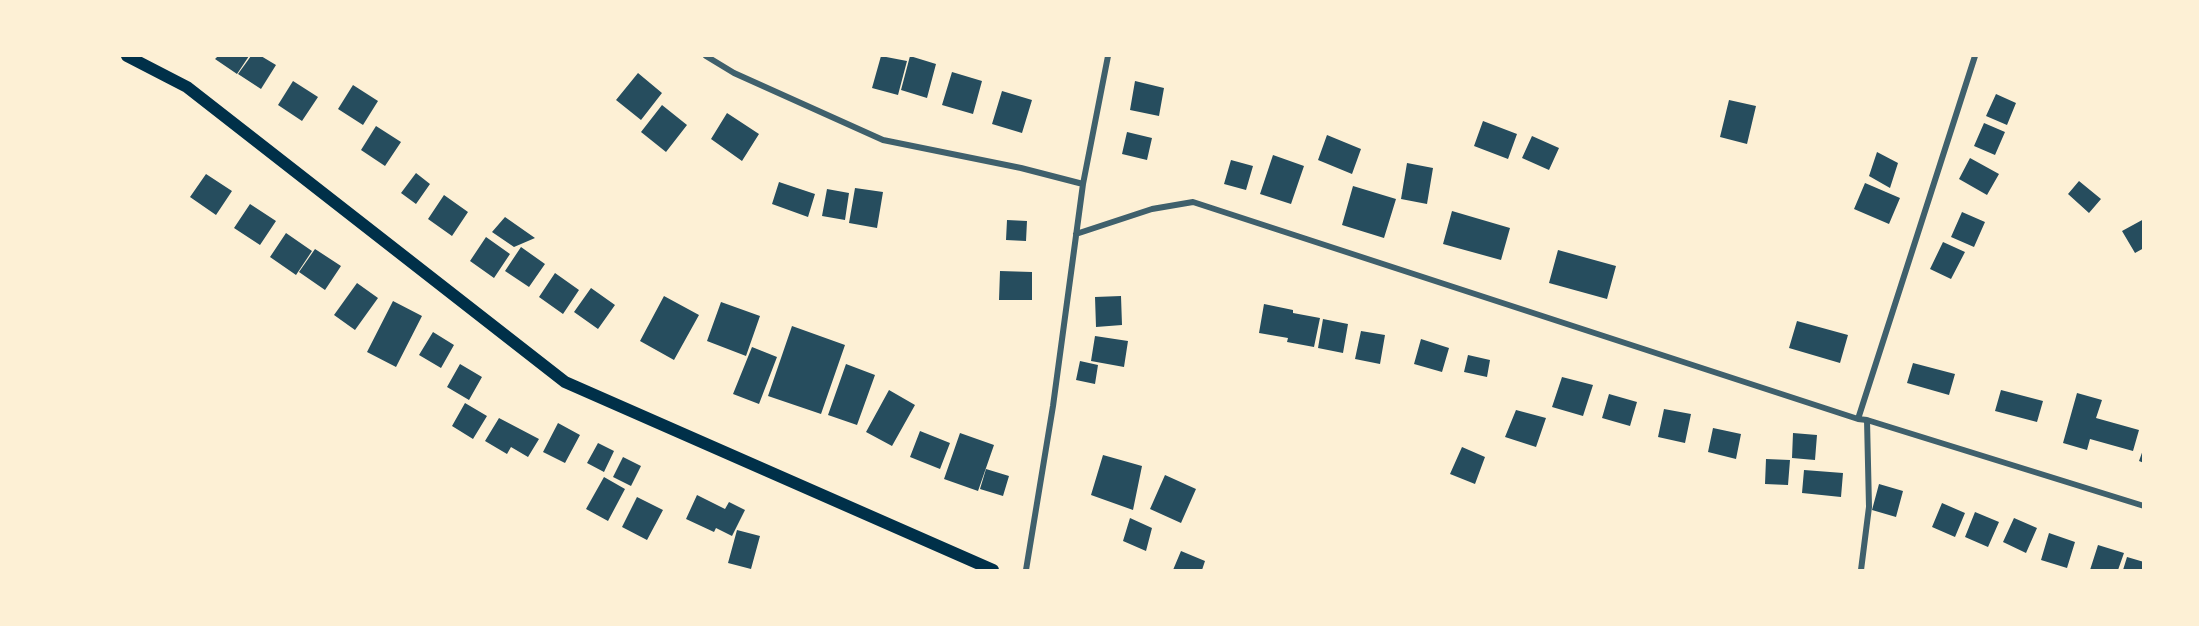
<!DOCTYPE html>
<html>
<head>
<meta charset="utf-8">
<style>
	body { margin:0 }
	#map { position:relative; width:2199px; height:626px; overflow:hidden; background:#fdf0d5; font-family:"Source Sans 3",sans-serif }
	canvas { display:block }
	.frame { position:absolute; inset:0; border:57px solid #fdf0d5; pointer-events:none }
</style>
</head>
<body>
<div id="map">
<canvas width="2199" height="626"></canvas>
<div class="frame"></div>
</div>
<script>
const ctx = document.querySelector('canvas').getContext('2d');
ctx.lineJoin = 'round';
function fill(path, color) { ctx.fillStyle = color; ctx.fill(path, 'evenodd'); }
function stroke(path, color, width, dash) { ctx.strokeStyle = color; ctx.lineWidth = width; ctx.lineCap = dash ? 'butt' : 'round'; ctx.setLineDash(dash || []); ctx.stroke(path); }
fill(new Path2D(`
	M 218,56 L 249,56 L 237,74 L 215,59 Z
	M 251,56 L 261,56 L 276,65 L 261,89 L 238,74 Z
	M 881,56 L 907,61 L 898,95 L 872,88 Z
	M 910,56 L 936,64 L 927,98 L 901,90 Z
	M 952,72 L 982,81 L 973,114 L 942,105 Z
	M 638,73 L 662,93 L 641,120 L 616,100 Z
	M 293,81 L 318,97 L 302,121 L 278,105 Z
	M 1135,81 L 1164,88 L 1159,116 L 1130,110 Z
	M 353,85 L 378,101 L 363,125 L 338,109 Z
	M 1002,91 L 1032,100 L 1022,133 L 992,124 Z
	M 1996,94 L 2016,103 L 2007,125 L 1986,116 Z
	M 1729,100 L 1756,106 L 1747,144 L 1720,137 Z
	M 662,105 L 687,125 L 666,152 L 641,132 Z
	M 727,113 L 759,134 L 742,161 L 711,139 Z
	M 1483,121 L 1517,134 L 1508,159 L 1474,146 Z
	M 1984,123 L 2005,132 L 1995,155 L 1974,146 Z
	M 376,126 L 401,142 L 385,166 L 361,150 Z
	M 1127,132 L 1152,138 L 1147,160 L 1122,154 Z
	M 1327,135 L 1361,149 L 1352,174 L 1318,160 Z
	M 1532,136 L 1559,148 L 1549,170 L 1522,158 Z
	M 1877,152 L 1898,163 L 1890,188 L 1869,176 Z
	M 1273,155 L 1304,166 L 1291,204 L 1260,194 Z
	M 1970,158 L 1999,174 L 1987,195 L 1959,179 Z
	M 1231,160 L 1253,166 L 1246,190 L 1224,184 Z
	M 1407,163 L 1433,168 L 1427,204 L 1401,199 Z
	M 416,173 L 430,184 L 416,204 L 401,193 Z
	M 206,174 L 232,191 L 216,215 L 190,197 Z
	M 2079,181 L 2101,199 L 2089,213 L 2068,194 Z
	M 779,182 L 815,194 L 808,217 L 772,204 Z
	M 1865,183 L 1900,198 L 1889,224 L 1854,209 Z
	M 1353,186 L 1396,199 L 1384,238 L 1342,225 Z
	M 855,188 L 883,192 L 877,228 L 849,223 Z
	M 827,189 L 849,193 L 845,220 L 822,216 Z
	M 444,195 L 468,212 L 452,236 L 428,219 Z
	M 250,204 L 276,221 L 260,245 L 234,228 Z
	M 1452,211 L 1510,228 L 1501,260 L 1443,244 Z
	M 1962,212 L 1985,222 L 1974,247 L 1951,237 Z
	M 505,217 L 535,238 L 514,247 L 492,232 Z
	M 2144,219 L 2144,248 L 2135,253 L 2122,231 Z
	M 1007,220 L 1027,221 L 1026,241 L 1006,240 Z
	M 286,233 L 312,251 L 296,275 L 270,257 Z
	M 486,237 L 510,254 L 494,278 L 470,261 Z
	M 1943,242 L 1965,252 L 1951,279 L 1930,269 Z
	M 521,247 L 545,264 L 529,287 L 505,271 Z
	M 315,249 L 341,266 L 325,290 L 299,272 Z
	M 1558,250 L 1616,266 L 1607,299 L 1549,283 Z
	M 1000,271 L 1032,272 L 1032,300 L 999,300 Z
	M 555,273 L 579,290 L 563,314 L 539,297 Z
	M 357,283 L 378,298 L 355,330 L 334,315 Z
	M 591,288 L 615,305 L 598,329 L 574,312 Z
	M 664,296 L 699,315 L 674,360 L 640,341 Z
	M 1121,296 L 1122,325 L 1096,327 L 1095,297 Z
	M 393,301 L 422,316 L 396,367 L 367,352 Z
	M 721,302 L 760,316 L 746,356 L 707,341 Z
	M 1264,304 L 1293,310 L 1293,313 L 1320,318 L 1314,347 L 1287,342 L 1288,338 L 1259,333 Z
	M 1323,319 L 1348,324 L 1343,353 L 1318,348 Z
	M 1797,321 L 1848,335 L 1840,363 L 1789,348 Z
	M 792,326 L 845,345 L 821,414 L 768,396 Z
	M 1361,331 L 1385,335 L 1380,364 L 1355,359 Z
	M 433,332 L 454,345 L 441,368 L 419,355 Z
	M 1095,336 L 1128,341 L 1124,367 L 1091,361 Z
	M 1421,339 L 1449,348 L 1442,372 L 1414,364 Z
	M 752,347 L 777,357 L 759,404 L 733,394 Z
	M 1468,355 L 1490,360 L 1487,377 L 1464,372 Z
	M 1080,361 L 1098,365 L 1095,384 L 1076,380 Z
	M 1913,363 L 1955,374 L 1949,395 L 1907,383 Z
	M 460,364 L 482,377 L 469,400 L 447,387 Z
	M 846,364 L 875,375 L 857,425 L 828,415 Z
	M 1562,377 L 1593,385 L 1583,416 L 1552,407 Z
	M 889,390 L 915,405 L 892,446 L 866,432 Z
	M 2001,390 L 2043,401 L 2037,422 L 1995,411 Z
	M 2077,393 L 2102,400 L 2096,418 L 2139,430 L 2133,451 L 2090,439 L 2087,450 L 2063,443 Z
	M 1609,394 L 1637,402 L 1630,426 L 1602,418 Z
	M 465,403 L 487,416 L 473,439 L 452,426 Z
	M 1664,409 L 1691,414 L 1685,443 L 1658,437 Z
	M 1516,410 L 1546,418 L 1536,447 L 1505,437 Z
	M 499,418 L 539,439 L 528,457 L 511,447 L 507,454 L 485,441 Z
	M 558,423 L 580,435 L 565,463 L 543,452 Z
	M 1713,428 L 1741,434 L 1736,459 L 1708,452 Z
	M 920,431 L 950,443 L 940,469 L 910,457 Z
	M 960,433 L 994,445 L 978,491 L 944,479 Z
	M 1793,433 L 1817,435 L 1815,460 L 1792,458 Z
	M 598,443 L 614,451 L 604,472 L 587,463 Z
	M 1462,447 L 1485,457 L 1475,484 L 1450,474 Z
	M 2144,447 L 2144,463 L 2139,461 Z
	M 1103,455 L 1142,466 L 1133,510 L 1091,495 Z
	M 623,457 L 641,466 L 631,486 L 613,477 Z
	M 1766,459 L 1790,460 L 1788,485 L 1765,484 Z
	M 986,469 L 1009,476 L 1003,496 L 980,489 Z
	M 1804,470 L 1843,473 L 1841,497 L 1802,493 Z
	M 1165,475 L 1196,489 L 1181,523 L 1150,509 Z
	M 604,477 L 625,489 L 608,521 L 586,509 Z
	M 1879,484 L 1903,491 L 1896,517 L 1872,510 Z
	M 697,495 L 725,509 L 729,502 L 745,510 L 732,536 L 716,528 L 714,532 L 686,519 Z
	M 637,497 L 663,510 L 647,540 L 622,527 Z
	M 1942,503 L 1965,513 L 1955,537 L 1932,527 Z
	M 1975,512 L 1999,522 L 1988,547 L 1965,537 Z
	M 1130,518 L 1152,528 L 1146,551 L 1123,541 Z
	M 2014,518 L 2037,528 L 2026,553 L 2003,542 Z
	M 737,530 L 760,536 L 751,569 L 728,563 Z
	M 2049,533 L 2075,542 L 2067,568 L 2041,560 Z
	M 2098,545 L 2124,553 L 2118,570 L 2090,570 Z
	M 1181,551 L 1205,561 L 1202,570 L 1173,570 Z
	M 2127,557 L 2144,562 L 2144,570 L 2123,570 Z`), '#264d5e');
stroke(new Path2D(`
	M 706,56 L 734,73 L 883,140 L 1021,168 L 1083,184
	M 1076,234 L 1152,209 L 1193,202 L 1858,419 L 1867,420 L 2144,506
	M 1858,419 L 1975,56
	M 1026,570 L 1053,406 L 1083,184 L 1108,56
	M 1861,570 L 1869,507 L 1867,420`), '#3f606c', 6);
stroke(new Path2D(`
	M 127,56 L 187,87 L 565,382 L 993,570`), '#003049', 12);
</script>
</body>
</html>
